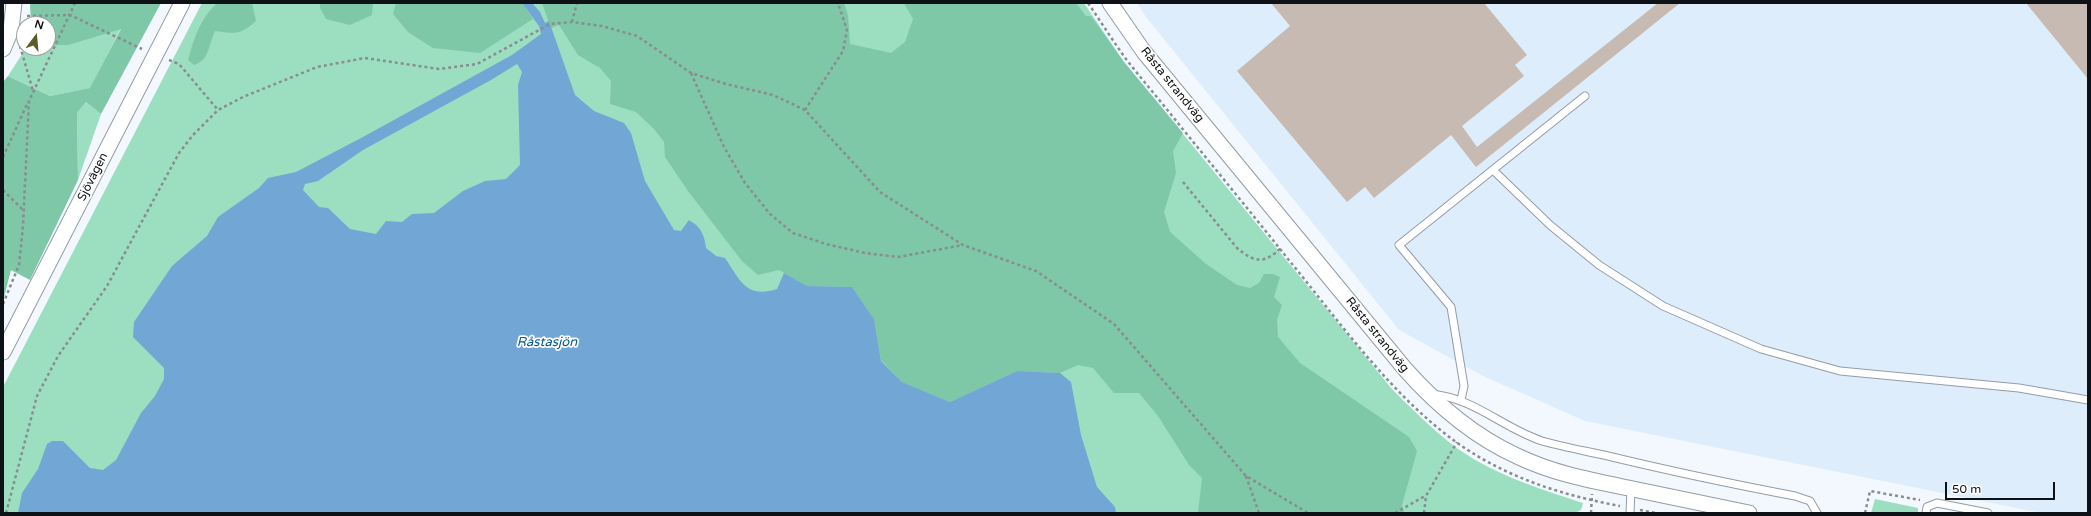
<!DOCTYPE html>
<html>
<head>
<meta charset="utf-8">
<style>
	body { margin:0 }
	#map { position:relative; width:2091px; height:516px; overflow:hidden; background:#f2f8fe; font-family:"Varela Round",sans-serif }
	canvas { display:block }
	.frame { position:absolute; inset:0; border:4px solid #0e1115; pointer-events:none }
	.north { position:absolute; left:16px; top:16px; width:40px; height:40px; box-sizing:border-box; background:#fff; border:1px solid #9fa0a1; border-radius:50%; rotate:16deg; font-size:11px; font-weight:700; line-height:16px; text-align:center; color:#0e1115 }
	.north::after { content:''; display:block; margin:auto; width:14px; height:18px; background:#5c5c29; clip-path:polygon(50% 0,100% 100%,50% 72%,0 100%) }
	.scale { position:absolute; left:1945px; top:482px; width:110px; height:18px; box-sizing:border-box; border:2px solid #0e1115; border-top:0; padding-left:5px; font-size:12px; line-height:14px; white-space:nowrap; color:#0e1115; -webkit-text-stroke:3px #fff; paint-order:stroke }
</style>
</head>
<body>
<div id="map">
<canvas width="2091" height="516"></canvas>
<div class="frame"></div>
<div class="north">N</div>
<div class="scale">50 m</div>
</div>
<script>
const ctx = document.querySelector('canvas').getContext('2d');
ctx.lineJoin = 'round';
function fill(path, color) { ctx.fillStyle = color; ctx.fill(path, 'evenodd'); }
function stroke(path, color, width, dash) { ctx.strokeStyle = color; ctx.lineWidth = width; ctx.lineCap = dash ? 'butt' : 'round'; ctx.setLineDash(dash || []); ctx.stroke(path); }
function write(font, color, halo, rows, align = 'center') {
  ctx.font = font + ' "Varela Round",sans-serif'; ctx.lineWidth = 3.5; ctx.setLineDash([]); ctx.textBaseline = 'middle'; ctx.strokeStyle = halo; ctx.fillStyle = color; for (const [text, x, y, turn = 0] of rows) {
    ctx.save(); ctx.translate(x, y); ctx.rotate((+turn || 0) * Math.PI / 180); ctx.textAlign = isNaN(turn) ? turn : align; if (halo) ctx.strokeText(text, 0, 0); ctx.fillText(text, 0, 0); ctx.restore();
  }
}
fill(new Path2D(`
	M 1137,3 L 2088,3 L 2088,513 L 2041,513 L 1585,421 L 1483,376 L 1399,330 L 1146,17 Z`), '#deedfc');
fill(new Path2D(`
	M 202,3 L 1084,3 L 1124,62 L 1392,389 C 1410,407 1429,426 1450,443 C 1489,473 1537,488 1583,503 L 1581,510 L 1575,513 L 3,513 L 3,387 Z
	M 121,28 L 91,88 L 50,96 L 8,76 L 26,48 L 48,48 L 48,46 L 69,45 Z
	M 86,102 L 101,114 L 78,180 L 77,113 Z
	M 1875,499 L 1918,508 L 1918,513 L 1871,513 Z`), '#9cdec0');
fill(new Path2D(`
	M 30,3 L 161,3 L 101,114 L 86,102 L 77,113 L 78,180 L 30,280 L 11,270 L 3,301 L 3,82 L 8,76 L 50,96 L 90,88 L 121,29 L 69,45 L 48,46 L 48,24 L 31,24 Z
	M 217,3 L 252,3 L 256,21 C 240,35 236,34 215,31 C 208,45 210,60 194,65 L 188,60 C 194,38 200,19 217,3 Z
	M 320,3 L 373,3 L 372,15 L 350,25 L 326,19 L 320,8 Z
	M 396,3 L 522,3 L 533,19 L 480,53 L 433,48 L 408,32 L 393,14 Z
	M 542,3 L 844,3 L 848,15 L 850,44 L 891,53 L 905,42 L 913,19 L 904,3 L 1076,3 L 1086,16 L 1091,16 L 1124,62 L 1183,133 L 1173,151 L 1176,173 L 1164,212 L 1170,232 L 1206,264 L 1237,285 L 1250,288 L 1259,283 L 1264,274 L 1273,274 L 1280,277 L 1274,297 L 1282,305 L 1277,320 L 1278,337 L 1300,363 L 1409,437 L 1417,451 L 1402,505 L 1404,513 L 1198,513 L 1202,478 L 1189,465 L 1158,416 L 1139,393 L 1114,393 L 1093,368 L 1078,365 L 1060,373 L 1017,371 L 950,402 L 902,382 L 881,360 L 874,319 L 852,287 L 807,286 L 779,270 L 758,275 L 742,261 L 688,191 L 665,157 L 664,142 L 654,129 L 636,112 L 610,104 L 611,81 L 600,68 L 578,55 L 559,25 L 551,28 Z`), '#7ec7a7');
fill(new Path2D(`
	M 522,3 L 532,3 L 540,12 L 545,23 L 549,21 L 575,95 L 594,111 L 624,123 L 631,133 L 645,181 L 674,230 L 681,231 L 689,220 C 701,227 704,234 706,248 L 716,256 L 725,258 C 740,280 746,299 777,289 L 784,273 L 807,286 L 852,287 L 874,319 L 881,361 L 902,382 L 950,402 L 1017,371 L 1060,373 L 1071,382 L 1081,435 L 1097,487 L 1115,507 L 1116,513 L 18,513 L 22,493 L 38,469 L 47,444 L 52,441 L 63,441 L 90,468 L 103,470 L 116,460 L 141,413 L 155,396 L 164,379 L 164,368 L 133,337 L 134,322 L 172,266 L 207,236 L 218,217 L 259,188 L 268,178 L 296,172 L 363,137 L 512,55 L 541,34 L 539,26 ZM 517,64 L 522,72 L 518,85 L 520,165 L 506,179 L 485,181 L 463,191 L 434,213 L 412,214 L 402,222 L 386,221 L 376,234 L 350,229 L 328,208 L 319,207 L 303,190 L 305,184 L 318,181 L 363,150 L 491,80 Z`), '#72a7d5');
fill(new Path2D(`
	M 1271,3 L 1484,3 L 1527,55 L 1515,65 L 1524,76 L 1462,126 L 1477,147 L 1658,3 L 1680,3 L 1476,167 L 1451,135 L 1374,198 L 1365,187 L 1347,202 L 1237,71 L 1290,26 Z
	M 2026,3 L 2088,3 L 2088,79 Z`), '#c6bab3');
const service = new Path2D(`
	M 1493,170 L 1550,225 L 1599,265 L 1663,306 L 1761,349 L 1840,371 L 2019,388 L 2088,400
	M 1432,394 C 1476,399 1501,427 1542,441 C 1563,447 1586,451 1608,456 C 1670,471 1732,484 1795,496 L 1810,501 L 1817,513
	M 1461,400 L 1464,386 L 1451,307 L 1399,245 L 1585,96
	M 1630,513 L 1631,489
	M 1926,513 L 1927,507 L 1937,503 L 1988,513`);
const minor = new Path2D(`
	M 1110,3 L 1144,52 L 1405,369 C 1437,405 1473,436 1517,456 C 1554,474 1594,481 1633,489 C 1672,497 1711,505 1749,513
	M 3,49 L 11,30 L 14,3
	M 3,352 L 182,3`);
stroke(service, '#949ca5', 9);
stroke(minor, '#949ca5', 17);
stroke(new Path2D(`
	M 1088,3 C 1101,22 1113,41 1126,59 C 1144,82 1163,104 1181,127 C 1217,171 1253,215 1288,259 C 1339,321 1390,394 1456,442 C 1505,477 1561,495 1620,506
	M 27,16 L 70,15 L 142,49
	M 572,22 L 577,3
	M 20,46 L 33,91
	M 169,60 L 179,64 L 218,110
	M 691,73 L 724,147 L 745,183 L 770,214 L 793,233 L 826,244 L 865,253 L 898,257 L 963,245
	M 805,110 L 843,51 L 847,30 L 838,3
	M 3,157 L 28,102
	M 1183,182 L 1237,248 C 1255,263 1264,264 1281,248
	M 3,190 L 23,210
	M 3,304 L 19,265 L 23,226 L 29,101 L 75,3
	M 1246,476 L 1259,513
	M 1640,510 L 1656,513
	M 6,513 L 37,396 L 58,356 L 107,286 L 179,153 L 193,135 L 218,110 L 243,97 L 317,67 L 365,58 L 439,69 L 477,64 L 550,24 L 572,22 L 602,26 L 637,36 L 691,73 L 726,84 L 773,95 L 805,110 L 880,192 L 963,245 L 1036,271 L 1114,324 L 1246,476 L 1308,513
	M 1395,513 L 1425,496
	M 1424,513 L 1426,496 L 1457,442
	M 1591,513 L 1592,494
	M 1865,513 L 1870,491 L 1920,500`), '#888d92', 2.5, [3, 3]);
stroke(service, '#fff', 7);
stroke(minor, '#fff', 15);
write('12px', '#0e1115', '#fff', [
	["Råsta strandväg",1172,85,51],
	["Sjövägen",93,177,-63],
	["Råsta strandväg",1377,335,51]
]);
write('italic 13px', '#005a93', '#fff', [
	["Råstasjön",547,343]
]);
</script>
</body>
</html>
